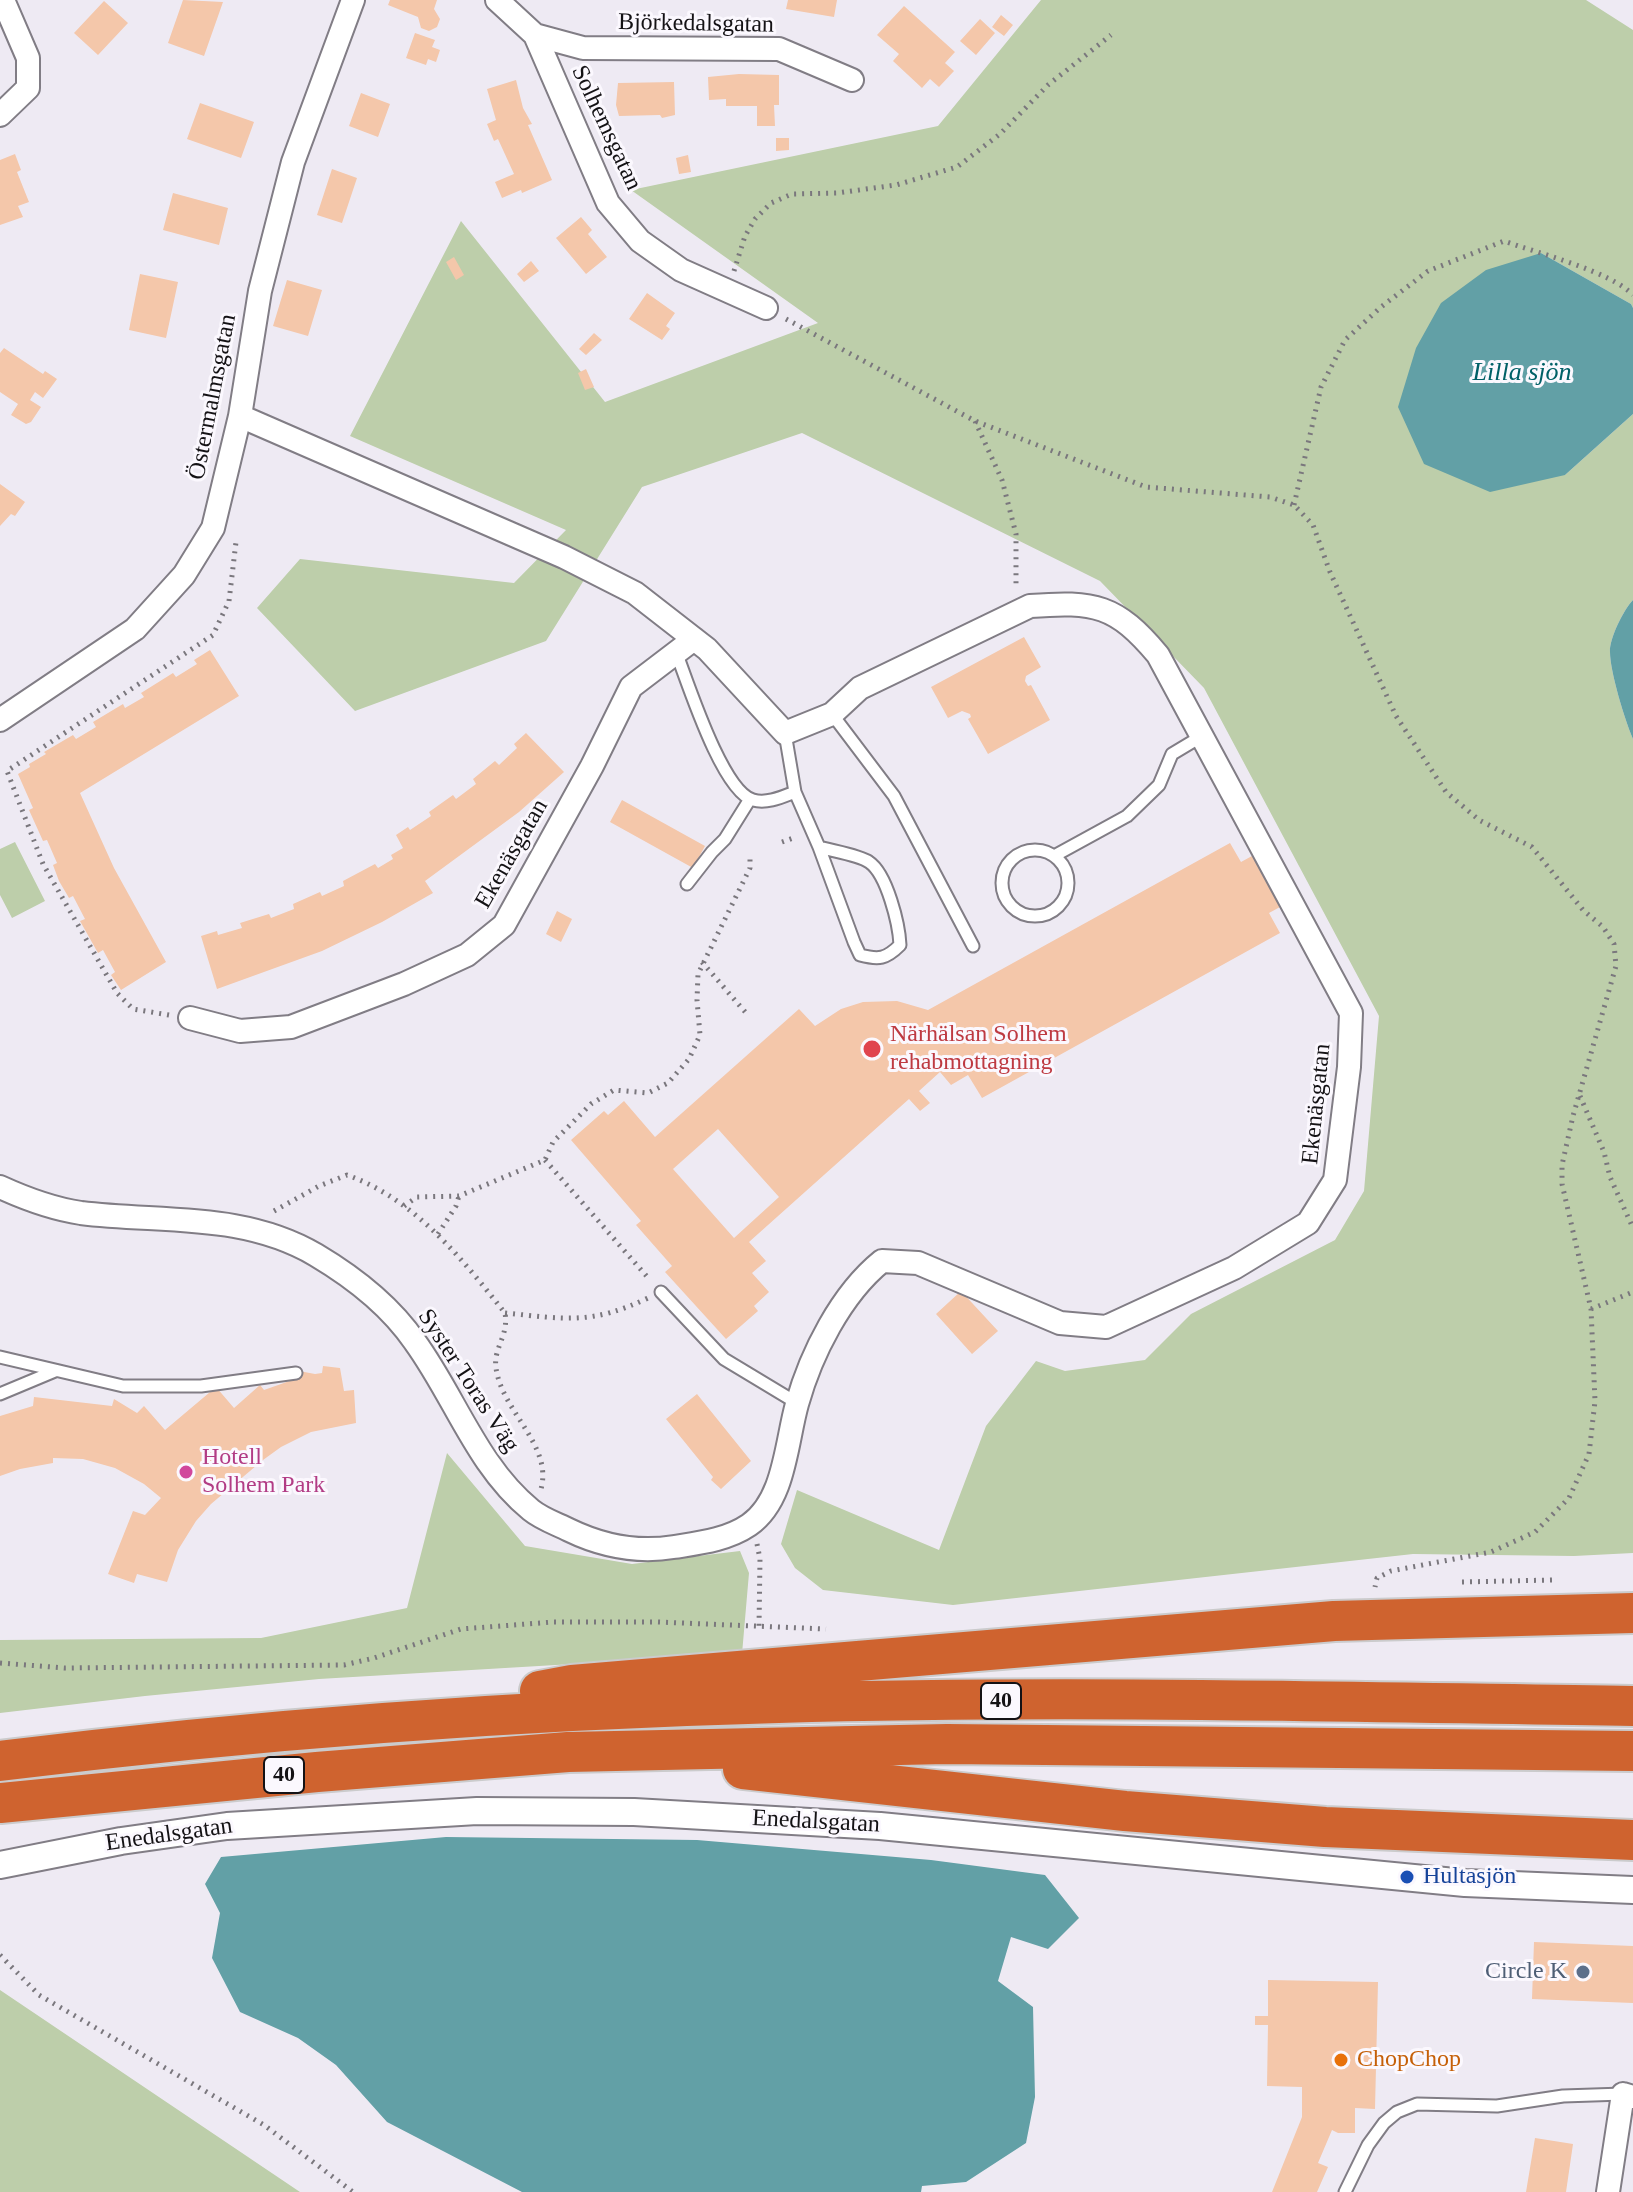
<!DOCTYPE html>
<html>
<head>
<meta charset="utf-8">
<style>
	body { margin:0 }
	canvas { display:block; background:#eeeaf3 }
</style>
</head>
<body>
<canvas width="1633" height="2192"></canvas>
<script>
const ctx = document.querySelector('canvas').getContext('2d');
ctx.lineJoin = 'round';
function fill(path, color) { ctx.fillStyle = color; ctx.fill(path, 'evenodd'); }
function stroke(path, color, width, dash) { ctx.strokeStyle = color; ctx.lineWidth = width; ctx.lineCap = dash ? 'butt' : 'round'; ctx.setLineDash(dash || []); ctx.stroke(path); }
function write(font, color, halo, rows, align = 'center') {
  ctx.font = font + ' Georgia,serif'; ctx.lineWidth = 6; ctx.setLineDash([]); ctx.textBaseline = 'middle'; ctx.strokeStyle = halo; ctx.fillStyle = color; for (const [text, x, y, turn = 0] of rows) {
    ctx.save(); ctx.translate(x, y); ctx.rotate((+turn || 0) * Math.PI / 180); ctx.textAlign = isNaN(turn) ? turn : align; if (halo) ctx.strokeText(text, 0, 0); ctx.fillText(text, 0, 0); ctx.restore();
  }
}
fill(new Path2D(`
	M 1041,0 L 1586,0 L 1633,30 L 1633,308 L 1631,304 L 1541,253 L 1565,475 L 1633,414 L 1633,600 C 1624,609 1609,639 1610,652 C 1610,672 1625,720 1633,739 L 1633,1553 L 1574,1556 L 1413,1554 L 953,1605 L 823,1590 L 795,1568 L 781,1544 L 797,1490 L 939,1550 L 986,1426 L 1036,1361 L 1065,1371 L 1145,1360 L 1191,1314 L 1335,1240 L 1364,1191 L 1379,1016 L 1204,688 L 1100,581 L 802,433 L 642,487 L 546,641 L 355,711 L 257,608 L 300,559 L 514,583 L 566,530 L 350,436 L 461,221 L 605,402 L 818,323 L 631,190 L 938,126 Z
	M 15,842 L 45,901 L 12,918 L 0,895 L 0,849 Z
	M 447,1453 L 525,1546 L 632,1564 L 740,1551 L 749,1573 L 742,1654 L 319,1679 L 145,1696 L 0,1713 L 0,1640 L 261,1638 L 407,1608 Z
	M 0,1990 L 300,2192 L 0,2192 Z`), '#bdceaa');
fill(new Path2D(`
	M 1541,253 L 1631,304 L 1633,308 L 1633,414 L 1565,475 L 1490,492 L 1424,464 L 1398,407 L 1416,348 L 1441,303 L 1486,270 Z
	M 1633,600 L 1633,739 C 1625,720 1610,672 1610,652 C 1609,639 1624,609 1633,600 Z
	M 446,1837 L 697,1840 L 931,1860 L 1045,1875 L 1079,1918 L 1048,1949 L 1011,1937 L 998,1981 L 1033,2007 L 1035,2097 L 1026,2143 L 966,2182 L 922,2186 L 921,2192 L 522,2192 L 387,2122 L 336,2065 L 298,2038 L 240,2012 L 212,1958 L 220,1913 L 205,1884 L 221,1857 Z`), '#62a0a6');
fill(new Path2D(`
	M 183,0 L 223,2 L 204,56 L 168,43 Z
	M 390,0 L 437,0 L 434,9 L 440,19 L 437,27 L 429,31 L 421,28 L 418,17 L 388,5 Z
	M 788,0 L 837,0 L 834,17 L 786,9 Z
	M 104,1 L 128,23 L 98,55 L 74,33 Z
	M 904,6 L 955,52 L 945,63 L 954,71 L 939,87 L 930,79 L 922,88 L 893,61 L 899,54 L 877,35 Z
	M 1001,15 L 1013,25 L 1004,36 L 992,27 Z
	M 980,19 L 995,33 L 976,55 L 960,41 Z
	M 415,33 L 435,40 L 432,47 L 440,50 L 436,62 L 428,59 L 426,65 L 406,58 Z
	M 739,74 L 779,75 L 779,105 L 774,105 L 775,126 L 757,126 L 757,106 L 726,106 L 726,99 L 709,100 L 708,77 Z
	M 516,80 L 523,108 L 532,124 L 528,125 L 552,180 L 522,193 L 521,190 L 502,198 L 495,182 L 514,174 L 498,139 L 494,141 L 487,124 L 496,120 L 487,89 Z
	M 674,82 L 675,115 L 662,118 L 660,115 L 619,116 L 616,105 L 618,83 Z
	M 361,93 L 390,104 L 378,137 L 349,126 Z
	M 200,103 L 254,122 L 241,158 L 187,139 Z
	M 776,138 L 789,138 L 789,150 L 776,151 Z
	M 15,154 L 21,170 L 17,172 L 29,202 L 18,206 L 23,217 L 0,225 L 0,160 Z
	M 688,155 L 691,172 L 679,174 L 676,158 Z
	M 332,169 L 357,178 L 342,223 L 317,215 Z
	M 173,193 L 228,208 L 219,245 L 163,230 Z
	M 581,217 L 592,230 L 588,234 L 607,257 L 586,274 L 556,238 Z
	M 454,257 L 464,275 L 456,280 L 446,262 Z
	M 531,261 L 539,271 L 524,282 L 517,274 Z
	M 140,274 L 178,282 L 166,338 L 129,330 Z
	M 287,280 L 322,290 L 308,336 L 273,326 Z
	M 647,293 L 675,313 L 666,326 L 670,329 L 662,340 L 629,319 Z
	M 594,333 L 602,340 L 586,355 L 579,349 Z
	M 4,348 L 43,374 L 45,371 L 57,379 L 43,398 L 35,392 L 30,400 L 41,407 L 31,422 L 26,424 L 11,415 L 18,404 L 0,392 L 0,353 Z
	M 586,369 L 594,387 L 585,390 L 578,373 Z
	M 0,484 L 25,502 L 15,516 L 11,514 L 0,526 Z
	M 1024,637 L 1041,667 L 1026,676 L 1025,681 L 1028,686 L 1031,685 L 1050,720 L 988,754 L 968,719 L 971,717 L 970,714 L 962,711 L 948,718 L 931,687 Z
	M 210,650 L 239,696 L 80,793 L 114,868 L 166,962 L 121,990 L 111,975 L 115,972 L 103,950 L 98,953 L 80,921 L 85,919 L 73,896 L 69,898 L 59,881 L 53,865 L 57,863 L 47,840 L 43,841 L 29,810 L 33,808 L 18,774 L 30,767 L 29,764 L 46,754 L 44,752 L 73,735 L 76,739 L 96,727 L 93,722 L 123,704 L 125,708 L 144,697 L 141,693 L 173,673 L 176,677 L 197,664 L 194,660 Z
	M 526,733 L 564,772 L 519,812 L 425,881 L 433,893 L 382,922 L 322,951 L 217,989 L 201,936 L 217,931 L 218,935 L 242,928 L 240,923 L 269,914 L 271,918 L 294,909 L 293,904 L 320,892 L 322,896 L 344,886 L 343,881 L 375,864 L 378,868 L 393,859 L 391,855 L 403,848 L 396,835 L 408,827 L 410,830 L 431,816 L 429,812 L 453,795 L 456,799 L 476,784 L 473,779 L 495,761 L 499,765 L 517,748 L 514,744 Z
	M 622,800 L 705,846 L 693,868 L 610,822 Z
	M 1230,843 L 1241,862 L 1252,856 L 1280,907 L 1269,913 L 1280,933 L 982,1098 L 968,1075 L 951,1085 L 940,1072 L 919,1091 L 930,1103 L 920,1111 L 909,1099 L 749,1242 L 766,1261 L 752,1273 L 769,1292 L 754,1306 L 758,1311 L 726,1339 L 665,1272 L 672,1266 L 636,1225 L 641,1221 L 571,1140 L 604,1111 L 608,1115 L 624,1101 L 655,1137 L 799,1009 L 815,1026 L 841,1009 L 863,1002 L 897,1001 L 928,1010 ZM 718,1129 L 779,1197 L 734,1238 L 673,1169 Z
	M 557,911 L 572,919 L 561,942 L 546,934 Z
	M 961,1291 L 998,1331 L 972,1354 L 936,1314 Z
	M 323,1366 L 340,1368 L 344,1391 L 354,1390 L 356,1423 L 311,1432 L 281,1447 L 263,1460 L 211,1504 L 196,1521 L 178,1550 L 167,1582 L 137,1574 L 134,1583 L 108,1574 L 133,1511 L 145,1515 L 161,1498 L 144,1484 L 115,1468 L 83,1459 L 53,1458 L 53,1463 L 20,1469 L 0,1476 L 0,1416 L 33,1406 L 34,1397 L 112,1406 L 114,1399 L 137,1413 L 144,1406 L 165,1430 L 216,1387 L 234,1408 L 260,1385 L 264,1390 L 298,1378 L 299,1371 L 315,1374 L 322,1373 Z
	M 697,1394 L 751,1461 L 721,1489 L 711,1480 L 713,1477 L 666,1419 Z
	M 1534,1942 L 1633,1946 L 1633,2003 L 1532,1999 Z
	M 1268,1980 L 1378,1982 L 1375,2109 L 1355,2108 L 1355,2133 L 1338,2133 L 1332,2130 L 1318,2163 L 1328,2167 L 1317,2192 L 1272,2192 L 1302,2117 L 1302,2087 L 1267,2086 L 1268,2025 L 1255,2025 L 1255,2016 L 1268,2016 Z
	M 1535,2138 L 1573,2144 L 1566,2192 L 1526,2192 Z`), '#f4c7aa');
const service = new Path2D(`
	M 676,652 C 688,683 722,791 753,800 C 767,804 782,797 795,792
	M 832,714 L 894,796 L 973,946
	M 785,733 L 795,792 L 819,847 L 854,942 L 860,955 C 879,960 886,959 900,945 C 899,924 887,874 869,862 C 859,855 832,851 819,847
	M1002 883a33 33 0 1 1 66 0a33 33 0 1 1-66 0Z
	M 1054,856 L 1127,816 L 1159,785 L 1172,754 L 1202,736
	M 687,884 L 712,852 L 725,839 L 750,799
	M 661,1292 L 724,1359 L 797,1403
	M 0,1357 L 123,1386 L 201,1386 L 296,1373
	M 0,1394 L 55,1371
	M 1345,2192 L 1368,2145 L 1384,2123 L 1397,2112 L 1417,2104 L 1497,2106 L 1563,2096 L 1623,2094`);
const minor = new Path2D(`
	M 497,0 L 535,35 L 608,203 L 640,241 L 681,270 L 766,308
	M 535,35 L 583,48 L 779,49 L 852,80
	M 0,115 L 28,88 L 28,58 L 3,0
	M 0,720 L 135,629 L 184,575 L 213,528 L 240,416 L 260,291 L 293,162 L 353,0
	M 190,1018 L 240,1031 L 291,1027 L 404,984 L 467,955 L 504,925 L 592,766 L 631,687 L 694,639
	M 0,1187 C 24,1198 54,1209 81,1213 C 161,1223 243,1212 316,1255 C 353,1277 391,1307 415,1342 C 455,1397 477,1466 531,1510 C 542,1519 557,1524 569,1530 C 602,1546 637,1553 674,1547 C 699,1543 727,1540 749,1525 C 785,1500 786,1443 797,1404 C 811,1354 841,1294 882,1261 L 918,1263 L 1060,1323 L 1106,1327 L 1234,1268 L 1308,1223 L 1335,1180 L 1349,1067 L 1351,1013 L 1158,655 C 1116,605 1095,601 1030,606 L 860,688 L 832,714 L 785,733 L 707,649 L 635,593 L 564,557 L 240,416
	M 1608,2192 L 1623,2094 L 1633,2097`);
const tertiary = new Path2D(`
	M 0,1865 L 121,1841 L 227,1826 L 477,1811 L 634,1812 L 880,1826 L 1465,1883 L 1633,1890`);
const motorway = new Path2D(`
	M 540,1691 L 572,1685 L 1334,1621 L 1633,1613
	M 0,1761 C 258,1729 519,1710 778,1703 C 1063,1695 1348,1702 1633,1706
	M 743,1769 L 1125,1811 L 1325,1827 L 1633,1840
	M 0,1803 L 317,1772 L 568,1752 L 947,1744 L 1633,1751`);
stroke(service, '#817d85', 15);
stroke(minor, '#817d85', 26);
stroke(tertiary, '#817d85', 30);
stroke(motorway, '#cbcbcc', 44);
stroke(new Path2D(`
	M 734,271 L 745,236 L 755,219 L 771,203 L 792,194 L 837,193 L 896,185 L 957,167 L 1000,134 L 1048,85 L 1111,35
	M 786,319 L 975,421 L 1146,487 L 1270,497 L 1294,505 L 1313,525 L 1330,572 L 1396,716 L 1446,792 L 1479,820 L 1532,847 L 1583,910 L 1603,927 L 1614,944 L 1616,966 L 1573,1116 L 1562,1165 L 1562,1184 L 1591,1309 L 1595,1401 L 1589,1454 L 1569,1498 L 1535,1532 L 1491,1552 L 1391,1571 L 1377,1578 L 1375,1587
	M 975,421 L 1002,480 L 1016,534 L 1016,587
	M 1294,505 L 1321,387 L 1345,340 L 1381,307 L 1428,271 L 1504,241 C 1537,253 1610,271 1633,295
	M 782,842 L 796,837
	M 702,962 L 746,1013
	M 169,1015 L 133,1009 L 117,993 L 43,864 L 7,771 L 213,635 L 229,601 L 236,542
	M 1580,1096 L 1604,1152 L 1610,1177 L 1633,1228
	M 545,1160 L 650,1280
	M 404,1206 L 417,1197 L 459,1196 L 545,1160 L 553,1142 L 591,1104 L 614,1090 L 648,1093 L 668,1083 L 689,1059 L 700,1035 L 697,1000 L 698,974 L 750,868 L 750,854
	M 274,1211 L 319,1186 L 347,1175 C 415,1199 462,1259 505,1313 C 509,1336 493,1348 496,1368 C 502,1412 553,1445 541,1489
	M 438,1234 L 456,1206 L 459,1196
	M 1591,1309 L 1633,1292
	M 505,1313 C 566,1319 591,1325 648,1298
	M 757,1544 L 760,1559 L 759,1626
	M 1462,1582 L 1552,1580
	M 0,1663 L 65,1668 L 344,1665 L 374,1658 L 461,1629 L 553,1622 L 658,1622 L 826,1629
	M 0,1955 L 39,1995 L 264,2125 L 353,2192`), '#7a777d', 5, [2, 6]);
stroke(service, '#fff', 11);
stroke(minor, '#fff', 22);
stroke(tertiary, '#fff', 26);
stroke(motorway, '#cf632f', 40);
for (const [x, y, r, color] of [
	[872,1049,10,"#e0444e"],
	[186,1472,8,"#d1479c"],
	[1407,1877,8,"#1a4fb4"],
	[1583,1972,8,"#5c6f8a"],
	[1341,2060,8,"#e8710a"]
]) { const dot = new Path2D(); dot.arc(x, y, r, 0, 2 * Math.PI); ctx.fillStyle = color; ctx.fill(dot); stroke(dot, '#fbf8fe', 3); }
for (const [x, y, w] of [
	[1001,1701,40],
	[284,1775,40]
]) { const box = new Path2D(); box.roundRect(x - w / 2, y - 18, w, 36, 6); ctx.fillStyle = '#fbf8fe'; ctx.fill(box); stroke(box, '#141215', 2); }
write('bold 22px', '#141215', null, [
	["40",1001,1701],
	["40",284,1775]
]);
write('24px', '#141215', '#fbf8fe', [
	["Björkedalsgatan",696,24,1],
	["Solhemsgatan",606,128,65],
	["Östermalmsgatan",213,397,-79],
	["Ekenäsgatan",512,854,-60],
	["Ekenäsgatan",1317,1104,-84],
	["Syster Toras Väg",468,1381,57],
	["Enedalsgatan",816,1822,3],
	["Enedalsgatan",169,1835,-8]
]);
write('24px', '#be3a42', '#fbf8fe', [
	["Närhälsan Solhem",890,1035],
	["rehabmottagning",890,1063]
], 'left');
write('24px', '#b23c85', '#fbf8fe', [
	["Hotell",202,1458],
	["Solhem Park",202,1486]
], 'left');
write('24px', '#164399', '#fbf8fe', [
	["Hultasjön",1423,1877]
], 'left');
write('24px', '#4e5e75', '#fbf8fe', [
	["Circle K",1567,1972]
], 'right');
write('24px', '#c56008', '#fbf8fe', [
	["ChopChop",1357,2060]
], 'left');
write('italic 26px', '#016067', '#fbf8fe', [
	["Lilla sjön",1522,373]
]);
</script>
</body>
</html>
